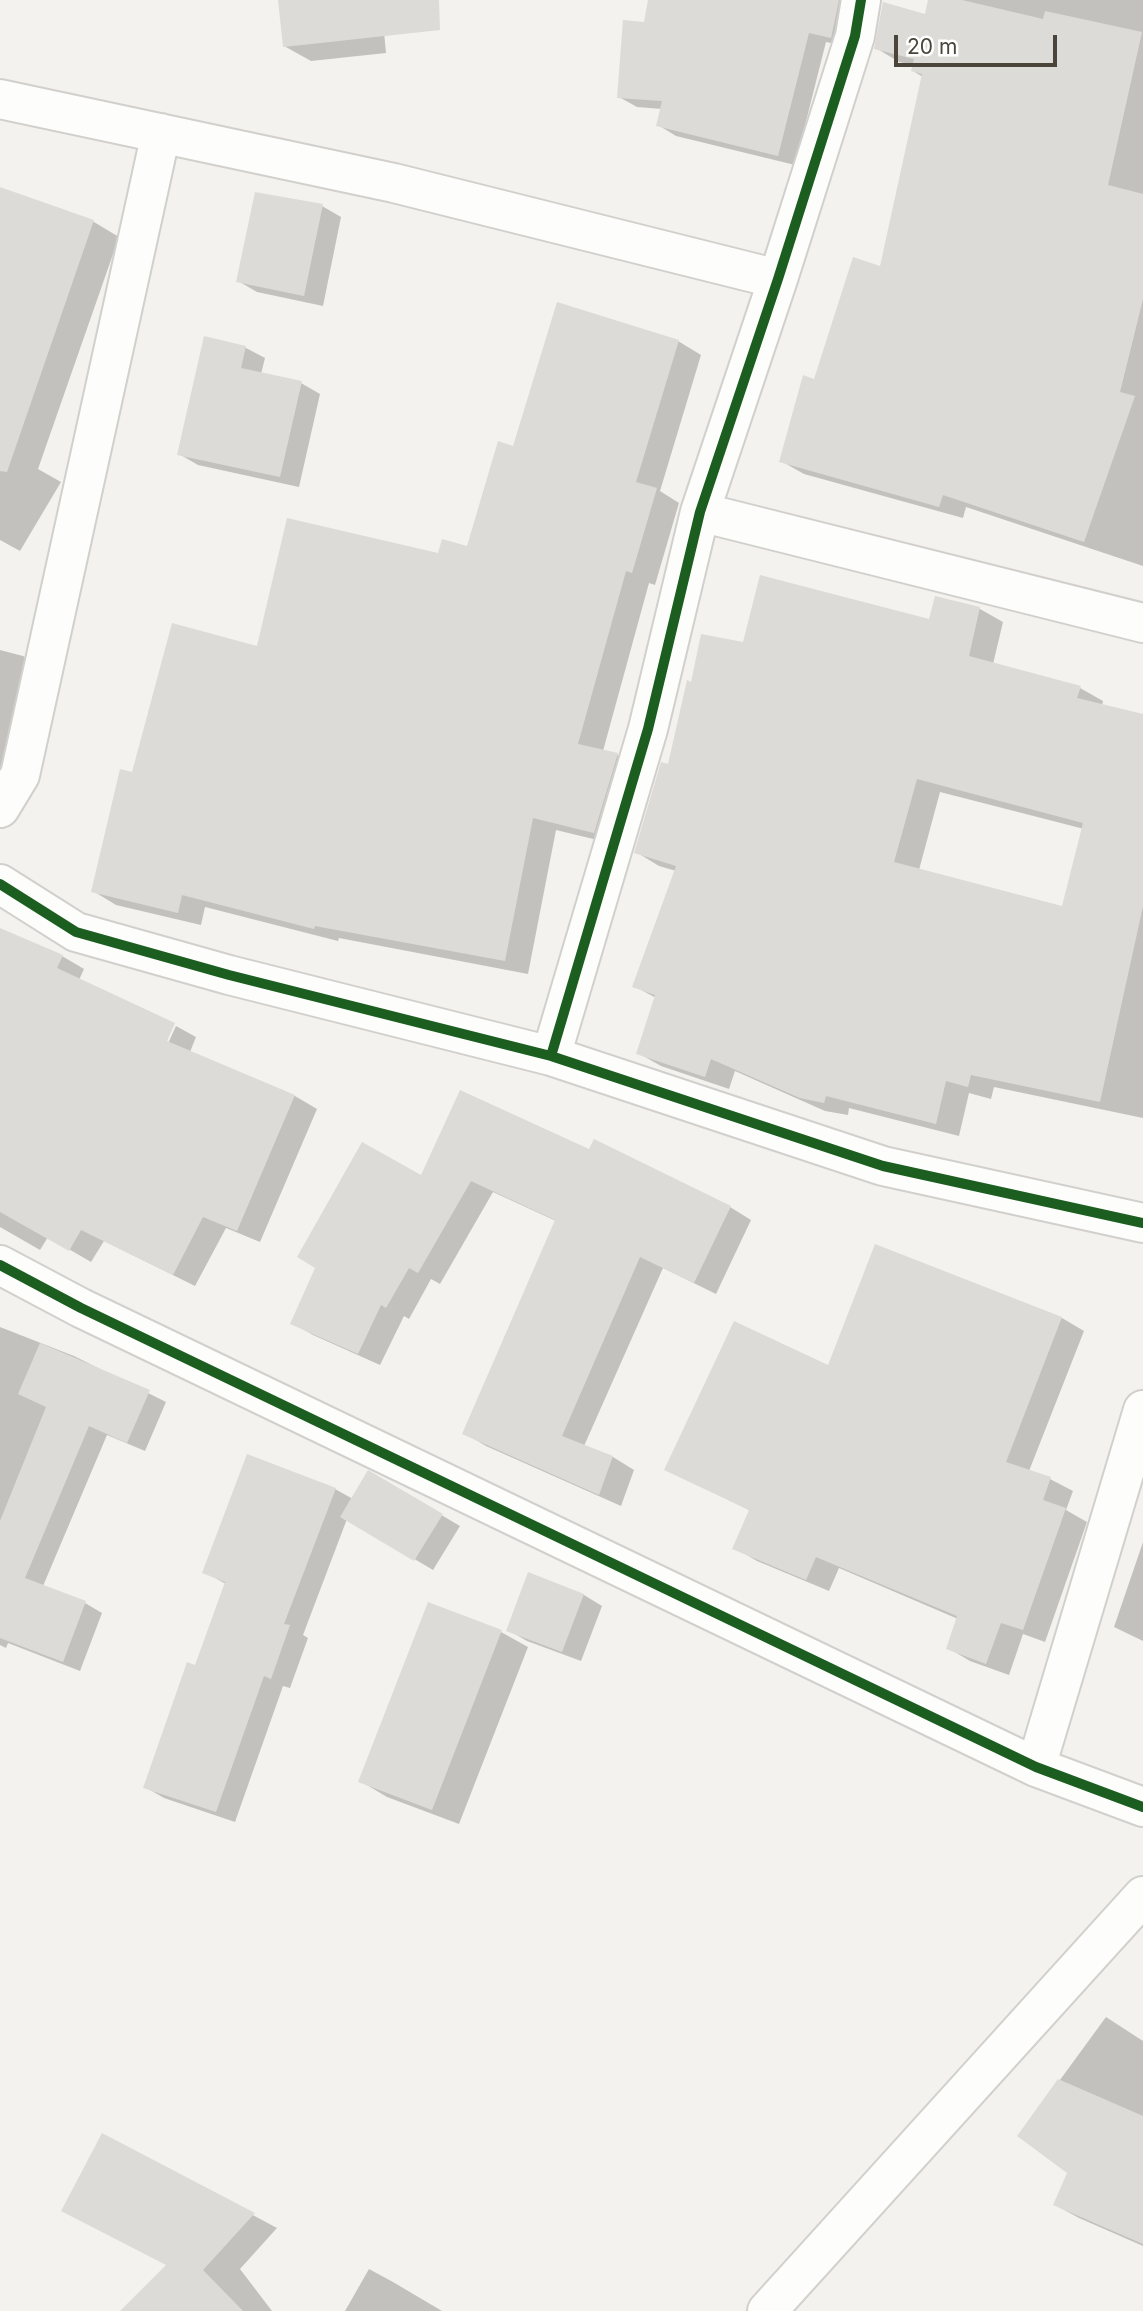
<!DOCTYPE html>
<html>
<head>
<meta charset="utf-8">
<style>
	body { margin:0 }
	#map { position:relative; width:1143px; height:2311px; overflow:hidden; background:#f3f2ee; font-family:Inter,sans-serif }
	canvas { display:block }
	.scale { position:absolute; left:894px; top:35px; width:163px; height:32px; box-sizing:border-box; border:4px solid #4a443a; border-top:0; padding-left:9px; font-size:21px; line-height:24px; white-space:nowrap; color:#4a443a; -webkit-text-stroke:5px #fff; paint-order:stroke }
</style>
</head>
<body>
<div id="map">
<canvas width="1143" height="2311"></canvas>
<div class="scale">20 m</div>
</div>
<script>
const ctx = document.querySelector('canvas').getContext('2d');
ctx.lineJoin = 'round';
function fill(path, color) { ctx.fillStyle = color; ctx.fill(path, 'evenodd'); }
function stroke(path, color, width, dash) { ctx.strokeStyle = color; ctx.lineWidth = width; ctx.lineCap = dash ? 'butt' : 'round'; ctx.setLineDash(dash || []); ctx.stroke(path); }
fill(new Path2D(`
	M 280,0 L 381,0 L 386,53 L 311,61 L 284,46 Z
	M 650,0 L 854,0 L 849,47 L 826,42 L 795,165 L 676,136 L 658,125 L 662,109 L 637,107 L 619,97 L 646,23 Z
	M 930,0 L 1143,0 L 1143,566 L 966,507 L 963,518 L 804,474 L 781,461 L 816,381 L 881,268 L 923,77 L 913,71 L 914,65 L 899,62 L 876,48 L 926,17 Z
	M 0,189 L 94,222 L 119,237 L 38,469 L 61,482 L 20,551 L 0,540 Z
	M 322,206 L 341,217 L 323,306 L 257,292 L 238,281 Z
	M 206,338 L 246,348 L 265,358 L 261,374 L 301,383 L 320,394 L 299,487 L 198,465 L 179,454 Z
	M 678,341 L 701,355 L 660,491 L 679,503 L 655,585 L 649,583 L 603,751 L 617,755 L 641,768 L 618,845 L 556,830 L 528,974 L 339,938 L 338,941 L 205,907 L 201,925 L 116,905 L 93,891 L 133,774 L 258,648 L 439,555 L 468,548 L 514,448 Z
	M 936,598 L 980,609 L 1003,622 L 993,664 L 1080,688 L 1103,701 L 1102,706 L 1143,716 L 1143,1118 L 994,1087 L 991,1099 L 969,1093 L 959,1136 L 849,1108 L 848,1115 L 825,1111 L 735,1071 L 729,1089 L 661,1066 L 638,1053 L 656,998 L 634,986 L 676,871 L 659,866 L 636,852 L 669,766 L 692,684 L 744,644 L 930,621 ZM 940,792 L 1084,829 L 1063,908 L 919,870 Z
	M 0,650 L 23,656 L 40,665 L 28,719 L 0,772 Z
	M 0,930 L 62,956 L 84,969 L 79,980 L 162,1048 L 165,1050 L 176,1026 L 196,1037 L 190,1052 L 295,1096 L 317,1109 L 260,1242 L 226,1228 L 195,1286 L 104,1241 L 91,1262 L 48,1237 L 40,1250 L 0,1227 Z
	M 589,1152 L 730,1207 L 751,1220 L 716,1294 L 663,1268 L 584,1446 L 613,1457 L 634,1470 L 621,1506 L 486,1446 L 464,1433 L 556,1221 L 493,1192 L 440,1284 L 431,1279 L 409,1319 L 404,1316 L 380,1365 L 313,1335 L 292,1323 L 422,1178 Z
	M 876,1246 L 1062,1318 L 1084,1331 L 1029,1471 L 1050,1479 L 1073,1491 L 1066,1510 L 1087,1522 L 1045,1642 L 1023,1634 L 1009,1675 L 970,1661 L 948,1648 L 958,1619 L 839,1568 L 829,1591 L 757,1561 L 735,1548 L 751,1511 L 666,1469 L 829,1367 Z
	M 0,1327 L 74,1356 L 166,1402 L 145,1451 L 107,1435 L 43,1586 L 85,1603 L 102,1613 L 80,1671 L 8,1643 L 6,1648 L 0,1645 Z
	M 368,1472 L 460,1526 L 433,1570 L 347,1519 L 303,1635 L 308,1638 L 290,1688 L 283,1686 L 235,1822 L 164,1798 L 145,1787 L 196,1667 L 226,1584 L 204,1572 L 335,1489 L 353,1499 Z
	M 1143,1542 L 1143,1641 L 1114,1627 Z
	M 529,1575 L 584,1595 L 602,1606 L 581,1661 L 527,1641 L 508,1630 Z
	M 429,1604 L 501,1632 L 528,1647 L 459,1824 L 387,1797 L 360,1781 Z
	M 1106,2017 L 1143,2041 L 1143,2246 L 1079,2218 L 1055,2205 L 1069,2172 L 1019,2136 Z
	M 103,2135 L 277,2228 L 240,2269 L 272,2311 L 123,2311 L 168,2266 Z
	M 369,2269 L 393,2282 L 442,2311 L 345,2311 Z`), '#0003');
fill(new Path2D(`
	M 278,0 L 439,0 L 440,30 L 283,47 Z
	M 648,0 L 839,0 L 831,38 L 809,33 L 778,156 L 656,126 L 662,101 L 617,98 L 623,20 L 644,22 Z
	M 928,0 L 962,0 L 1043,19 L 1045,11 L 1142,32 L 1108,185 L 1143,194 L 1143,299 L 1120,392 L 1135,396 L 1084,542 L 943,495 L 939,507 L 779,462 L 803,375 L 814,379 L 853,257 L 880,266 L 922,74 L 911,71 L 914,59 L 874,49 L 883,2 L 925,14 Z
	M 0,187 L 94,220 L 7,472 L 0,471 Z
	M 255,192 L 323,204 L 304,296 L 236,282 Z
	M 557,302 L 679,340 L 636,482 L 657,488 L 632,573 L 626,571 L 578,744 L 618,753 L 594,833 L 533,818 L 505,961 L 315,926 L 314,929 L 182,895 L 178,913 L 91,892 L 120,769 L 132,772 L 172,623 L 257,646 L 287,518 L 438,553 L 442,539 L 467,546 L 498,441 L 513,446 Z
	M 204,336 L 246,346 L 241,368 L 302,381 L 280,477 L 177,455 Z
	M 760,575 L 929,619 L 935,596 L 980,607 L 969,656 L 1081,686 L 1077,698 L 1143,714 L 1143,906 L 1100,1102 L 971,1075 L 968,1087 L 946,1081 L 936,1124 L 826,1096 L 824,1103 L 800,1098 L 711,1059 L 705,1077 L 636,1054 L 655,995 L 632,987 L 676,866 L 634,853 L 661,762 L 668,764 L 687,680 L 691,682 L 701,634 L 743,642 ZM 917,779 L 1083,823 L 1062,906 L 894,862 Z
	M 0,928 L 63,955 L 57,968 L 175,1023 L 167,1041 L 295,1095 L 237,1231 L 203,1217 L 173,1275 L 81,1230 L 69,1251 L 0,1212 Z
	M 460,1090 L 589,1149 L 594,1139 L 731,1206 L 694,1283 L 640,1257 L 562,1436 L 613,1456 L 599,1495 L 462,1434 L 555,1220 L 471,1181 L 418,1273 L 409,1268 L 386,1308 L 381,1305 L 358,1354 L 290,1324 L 315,1268 L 297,1257 L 362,1142 L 421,1175 Z
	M 875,1244 L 1062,1317 L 1006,1462 L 1051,1477 L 1043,1500 L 1066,1508 L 1023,1630 L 1001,1623 L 986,1664 L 946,1649 L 957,1616 L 816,1557 L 806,1580 L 732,1549 L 749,1510 L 664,1470 L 734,1321 L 828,1365 Z
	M 40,1343 L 150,1390 L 127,1443 L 89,1426 L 25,1578 L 86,1601 L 63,1662 L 0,1638 L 0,1521 L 46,1407 L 18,1394 Z
	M 247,1454 L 336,1488 L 284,1624 L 290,1625 L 271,1679 L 264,1676 L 216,1812 L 143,1788 L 187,1662 L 195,1665 L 225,1582 L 202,1573 Z
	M 368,1470 L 443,1514 L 414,1561 L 340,1517 Z
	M 528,1572 L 584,1594 L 562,1652 L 506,1631 Z
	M 428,1602 L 502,1630 L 432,1810 L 358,1782 Z
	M 1058,2079 L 1143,2116 L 1143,2244 L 1053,2205 L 1067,2173 L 1017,2136 Z
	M 102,2133 L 255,2213 L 203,2270 L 243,2311 L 120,2311 L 166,2265 L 61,2211 Z`), '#dddbd7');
const minor = new Path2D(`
	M 0,99 L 394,183 L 778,279
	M 700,512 L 1143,623
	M 0,808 L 20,775 L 161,133
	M 0,884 L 76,932 L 229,975 L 551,1056 L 883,1166 L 1143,1223
	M 551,1056 L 648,729 L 700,512 L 778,279 L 855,36 L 861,0
	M 0,1265 L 81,1308 L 1036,1767 L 1143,1807
	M 1036,1767 L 1143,1410
	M 767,2311 L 1143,1896`);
stroke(minor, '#d1d0cc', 42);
stroke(minor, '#fdfdfc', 38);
stroke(new Path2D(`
	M 0,884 L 76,932 L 229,975 L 551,1056 L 883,1166 L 1143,1223
	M 551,1056 L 648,729 L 700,512 L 778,279 L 855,36 L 861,0
	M 0,1265 L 81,1308 L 1036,1767 L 1143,1807`), '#1b5e20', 10);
</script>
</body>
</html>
